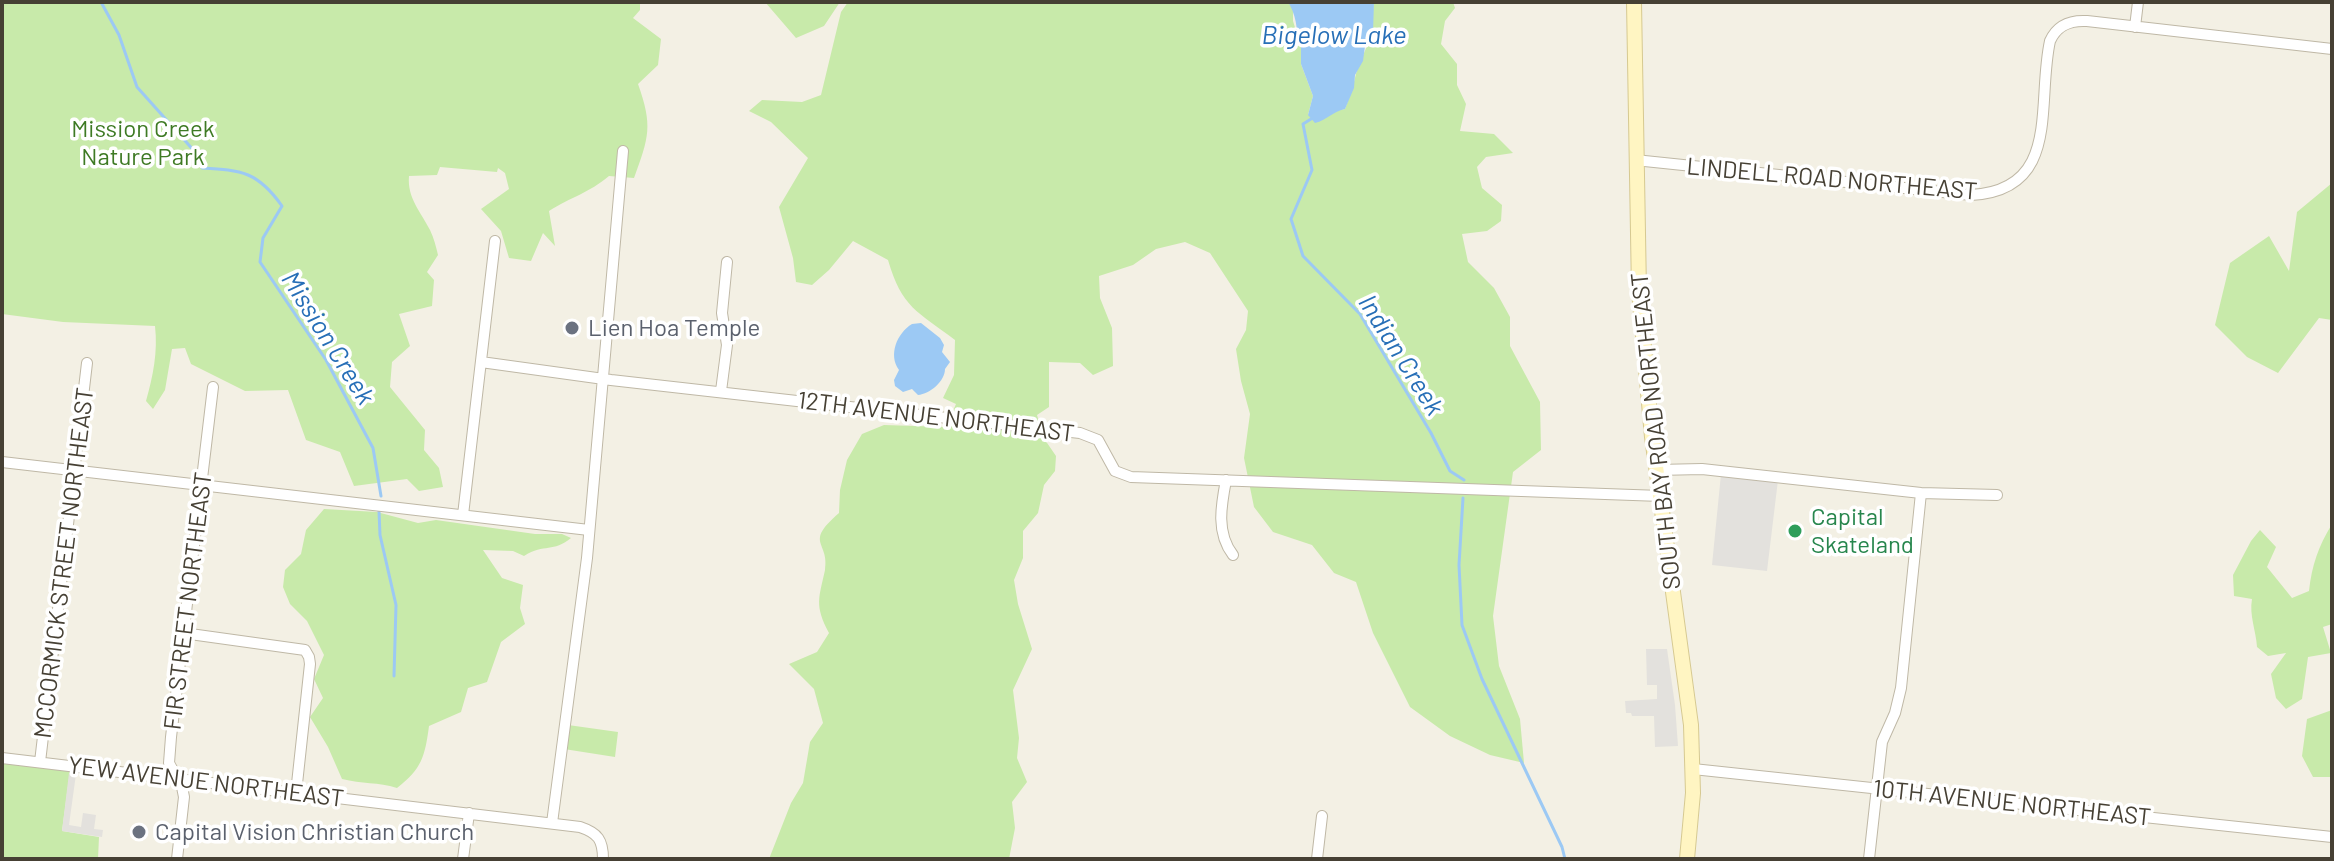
<!DOCTYPE html>
<html>
<head>
<meta charset="utf-8">
<style>
	body { margin:0 }
	#map { position:relative; width:2334px; height:861px; overflow:hidden; background:#f3f0e4; font-family:Barlow,sans-serif }
	canvas { display:block }
	.frame { position:absolute; inset:0; border:4px solid #464034; pointer-events:none }
</style>
</head>
<body>
<div id="map">
<canvas width="2334" height="861"></canvas>
<div class="frame"></div>
</div>
<script>
const ctx = document.querySelector('canvas').getContext('2d');
ctx.lineJoin = 'round';
function fill(path, color) { ctx.fillStyle = color; ctx.fill(path, 'evenodd'); }
function stroke(path, color, width, dash) { ctx.strokeStyle = color; ctx.lineWidth = width; ctx.lineCap = dash ? 'butt' : 'round'; ctx.setLineDash(dash || []); ctx.stroke(path); }
function write(font, color, halo, rows, align = 'center') {
  ctx.font = font + ' Barlow,sans-serif'; ctx.lineWidth = 7; ctx.setLineDash([]); ctx.textBaseline = 'middle'; ctx.strokeStyle = halo; ctx.fillStyle = color; for (const [text, x, y, turn = 0] of rows) {
    ctx.save(); ctx.translate(x, y); ctx.rotate((+turn || 0) * Math.PI / 180); ctx.textAlign = isNaN(turn) ? turn : align; if (halo) ctx.strokeText(text, 0, 0); ctx.fillText(text, 0, 0); ctx.restore();
  }
}
fill(new Path2D(`
	M 2,2 L 640,2 L 640,10 L 633,18 L 661,39 L 658,65 L 638,84 C 653,126 649,137 634,178 L 609,176 C 589,193 571,197 549,211 L 555,246 L 543,233 L 531,261 L 509,258 L 501,231 L 481,209 L 509,189 L 505,173 L 498,168 L 497,172 L 440,167 L 437,175 L 409,176 C 407,198 421,212 430,230 C 434,238 436,247 438,255 L 427,272 L 434,280 L 432,306 L 399,314 L 410,346 L 392,362 L 390,387 L 425,430 L 424,450 L 439,468 L 443,487 L 419,491 L 407,479 L 354,486 L 340,452 L 306,440 L 288,390 L 245,391 L 191,364 L 185,348 L 172,349 L 165,390 L 153,409 L 146,401 C 153,376 158,352 155,326 L 63,322 L 2,314 Z
	M 765,2 L 840,2 L 824,26 L 796,38 Z
	M 848,2 L 1288,2 L 1293,8 L 1293,21 L 1301,47 L 1301,64 L 1313,96 L 1308,115 L 1345,109 C 1349,98 1352,89 1355,78 C 1358,63 1367,49 1371,35 C 1374,25 1372,12 1374,2 L 1453,2 L 1455,8 L 1445,21 L 1441,44 L 1457,64 L 1457,85 L 1466,104 L 1460,131 L 1494,134 L 1513,153 L 1486,157 L 1477,167 L 1482,188 L 1502,205 L 1501,221 L 1487,231 L 1462,234 L 1468,262 L 1494,288 L 1510,317 L 1510,346 L 1540,402 L 1541,450 L 1513,472 L 1493,616 L 1499,666 L 1520,719 L 1524,763 L 1490,755 L 1450,736 L 1410,707 L 1373,633 L 1356,582 L 1334,573 L 1312,545 L 1273,532 L 1254,507 L 1244,458 L 1250,414 L 1241,381 L 1236,349 L 1246,330 L 1248,311 L 1210,253 L 1185,242 L 1156,249 L 1133,265 L 1099,276 L 1100,298 L 1112,328 L 1113,366 L 1093,375 L 1080,363 L 1049,362 L 1049,407 L 1037,415 L 1043,437 L 1056,456 L 1055,471 L 1044,485 L 1038,513 L 1023,531 L 1023,558 L 1014,580 L 1018,604 L 1032,649 L 1013,690 L 1019,738 L 1017,758 L 1027,782 L 1012,802 L 1015,828 L 1009,859 L 769,859 L 791,803 L 803,783 L 810,742 L 823,723 L 814,689 L 789,664 L 817,652 L 829,633 C 814,605 819,598 825,570 C 830,541 803,544 839,513 L 840,490 L 847,460 L 862,434 L 884,425 L 946,427 L 956,404 L 943,398 L 954,375 L 955,340 C 917,311 902,308 888,260 L 853,241 L 829,270 L 812,285 L 796,282 L 793,258 L 779,207 L 808,158 L 771,122 L 749,111 L 762,100 L 802,102 L 821,95 L 841,12 Z
	M 2332,183 L 2332,320 L 2319,318 L 2278,373 L 2247,357 L 2215,325 L 2230,263 L 2269,236 L 2289,271 L 2297,212 Z
	M 324,509 L 377,512 L 418,523 L 436,520 L 535,534 L 562,534 L 571,538 C 553,553 545,543 524,556 L 513,551 L 483,550 L 502,578 L 523,585 L 520,608 L 525,624 L 501,642 L 487,682 L 468,688 L 461,712 L 429,726 C 425,756 422,769 397,788 C 378,782 362,784 342,779 L 328,747 L 310,717 L 323,698 L 314,679 L 324,655 L 307,621 L 290,604 L 283,587 L 285,570 L 301,554 L 306,530 Z
	M 2332,524 L 2332,624 L 2323,627 L 2331,653 L 2308,657 L 2302,699 L 2286,709 L 2276,698 L 2271,674 L 2286,653 L 2268,656 L 2257,647 C 2256,631 2249,615 2252,599 L 2234,596 L 2233,575 L 2251,541 L 2260,530 L 2276,547 L 2267,567 L 2292,598 L 2309,591 C 2312,565 2318,547 2332,524 Z
	M 2332,710 L 2332,777 L 2313,777 L 2302,756 L 2307,719 Z
	M 568,725 L 618,732 L 615,757 L 564,749 Z
	M 2,763 L 70,771 L 62,831 L 99,837 L 98,859 L 2,859 Z`), '#c8eaaa');
fill(new Path2D(`
	M 1721,474 L 1778,480 L 1767,571 L 1712,565 Z
	M 1646,649 L 1667,649 L 1675,705 L 1678,746 L 1655,747 L 1654,716 L 1632,716 L 1631,713 L 1626,713 L 1625,701 L 1657,699 L 1657,685 L 1647,685 Z
	M 69,773 L 76,774 L 69,825 L 81,827 L 83,813 L 96,815 L 94,829 L 103,830 L 102,837 L 62,831 Z`), '#e3e1dd');
fill(new Path2D(`
	M 1288,2 L 1374,2 L 1373,32 L 1365,46 L 1363,61 L 1355,75 L 1354,88 L 1345,109 C 1332,112 1327,120 1315,123 L 1308,115 L 1313,96 L 1301,64 L 1301,47 L 1296,42 C 1299,31 1295,12 1288,2 Z
	M 921,323 L 940,338 L 944,345 L 942,352 L 950,362 L 945,369 C 945,381 930,394 918,395 L 912,389 L 903,392 L 895,386 L 894,380 L 899,370 C 888,355 897,333 912,324 Z`), '#9cc9f4');
stroke(new Path2D(`
	M 101,2 L 119,35 L 137,87 L 196,153 L 202,168 C 242,170 258,172 282,206 L 263,238 L 260,262 L 326,360 L 373,448 L 381,496
	M 1311,119 L 1303,124 L 1312,170 L 1291,219 L 1303,256 L 1360,314 L 1431,433 L 1450,471 L 1464,480
	M 1463,498 L 1459,565 L 1462,625 L 1482,679 L 1562,847 L 1565,859
	M 379,511 L 380,535 L 396,605 L 394,676`), '#9cc9f4', 3);
const street = new Path2D(`
	M 2135,27 L 2138,2
	M 1635,160 L 1971,195 C 2062,190 2036,104 2050,41 C 2057,25 2070,20 2087,21 L 2332,49
	M 481,362 L 611,380 L 1080,433 L 1098,440 L 1115,471 L 1131,477 L 1661,496
	M 721,391 L 727,345 L 722,313 L 727,262
	M 2,462 L 589,530
	M 1657,470 L 1702,469 L 1921,493 L 1997,495
	M 1226,480 C 1221,506 1216,533 1233,555
	M 463,515 L 495,241
	M 183,633 L 305,650 L 309,657 L 310,664 L 296,793
	M 2,758 L 580,827 C 598,833 603,840 603,859
	M 40,762 L 87,363
	M 1693,769 L 2332,837
	M 552,823 L 587,558 L 623,151
	M 177,859 L 184,797 L 182,787 L 169,763 L 171,737 L 213,387
	M 463,859 L 469,813
	M 1317,859 L 1322,816
	M 1869,859 L 1882,742 L 1895,713 L 1901,688 L 1921,493`);
const secondary = new Path2D(`
	M 1634,2 L 1639,291 L 1652,437 L 1691,725 L 1693,793 L 1687,859`);
stroke(street, '#bfb8a6', 12);
stroke(secondary, '#d6c991', 16);
stroke(street, '#fff', 10);
stroke(secondary, '#fff5c2', 14);
for (const [x, y, r, color] of [
	[572,328,8,"#6b7280"],
	[1795,531,8,"#2e9e5b"],
	[139,832,8,"#6b7280"]
]) { const dot = new Path2D(); dot.arc(x, y, r, 0, 2 * Math.PI); ctx.fillStyle = color; ctx.fill(dot); stroke(dot, '#fff', 3); }
write('24px', '#3e7a24', '#fff', [
	["Mission Creek",143,129],
	["Nature Park",143,157]
]);
write('24px', '#464034', '#fff', [
	["LINDELL ROAD NORTHEAST",1832,179,5],
	["12TH AVENUE NORTHEAST",936,417,7],
	["SOUTH BAY ROAD NORTHEAST",1656,431,-96],
	["MCCORMICK STREET NORTHEAST",64,563,-83],
	["FIR STREET NORTHEAST",188,601,-83],
	["YEW AVENUE NORTHEAST",206,782,7],
	["10TH AVENUE NORTHEAST",2012,803,6]
]);
write('24px', '#5b616d', '#fff', [
	["Lien Hoa Temple",588,328],
	["Capital Vision Christian Church",155,832]
], 'left');
write('24px', '#27864d', '#fff', [
	["Capital",1811,517],
	["Skateland",1811,545]
], 'left');
write('italic 26px', '#276fb7', '#fff', [
	["Bigelow Lake",1334,35],
	["Mission Creek",328,338,58],
	["Indian Creek",1401,355,58]
]);
</script>
</body>
</html>
